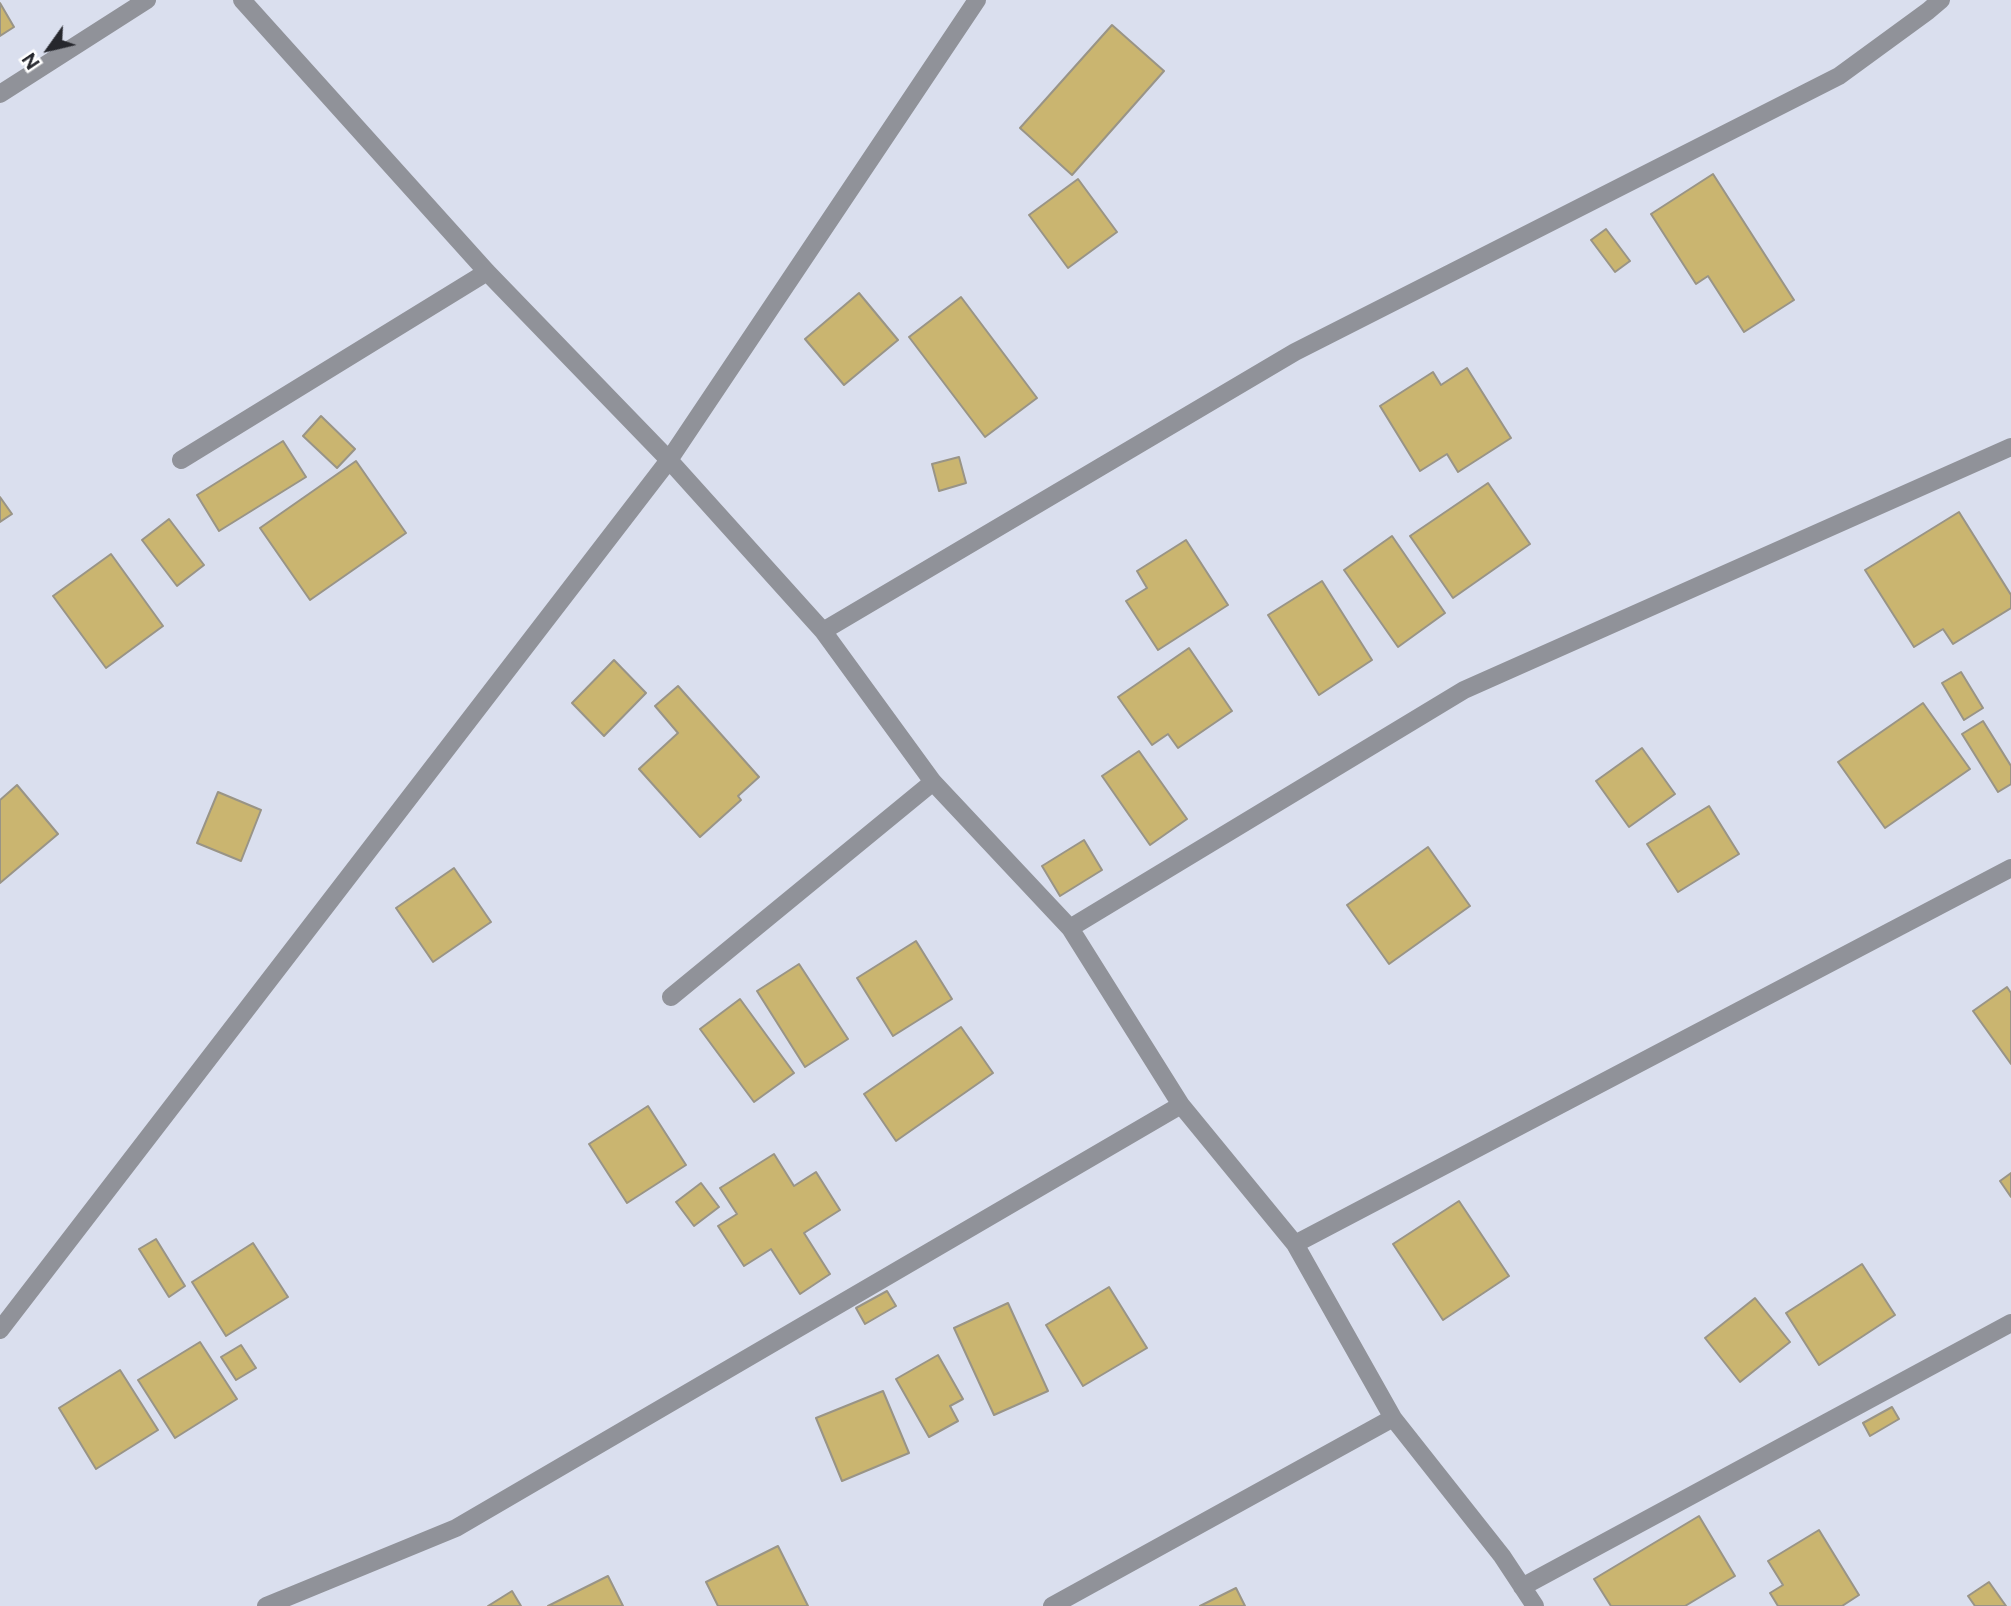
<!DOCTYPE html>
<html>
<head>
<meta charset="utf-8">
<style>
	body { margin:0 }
	#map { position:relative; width:2011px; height:1606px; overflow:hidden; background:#dadfee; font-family:Figtree,sans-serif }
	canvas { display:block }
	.north { position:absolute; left:14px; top:14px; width:70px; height:70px; -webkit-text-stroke:5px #fff; paint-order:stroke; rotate:236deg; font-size:19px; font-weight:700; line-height:28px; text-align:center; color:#26272d }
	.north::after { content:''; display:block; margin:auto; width:24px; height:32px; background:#26272d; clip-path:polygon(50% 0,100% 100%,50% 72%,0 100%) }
</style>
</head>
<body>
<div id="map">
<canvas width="2011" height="1606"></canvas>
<div class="north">N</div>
</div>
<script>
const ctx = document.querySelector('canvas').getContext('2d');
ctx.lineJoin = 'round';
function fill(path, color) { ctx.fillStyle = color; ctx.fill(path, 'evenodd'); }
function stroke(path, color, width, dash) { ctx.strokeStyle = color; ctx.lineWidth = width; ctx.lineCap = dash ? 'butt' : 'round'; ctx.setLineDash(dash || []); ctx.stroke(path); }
const building = new Path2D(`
	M 0,3 L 14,27 L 0,36 Z
	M 1112,25 L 1164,71 L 1072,175 L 1020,128 Z
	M 1713,174 L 1794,300 L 1744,332 L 1708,276 L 1696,284 L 1651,214 Z
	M 1078,179 L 1117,232 L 1068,268 L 1029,215 Z
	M 1606,229 L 1630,261 L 1615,272 L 1591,240 Z
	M 859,293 L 898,340 L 844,385 L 805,339 Z
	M 961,297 L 1037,398 L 985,437 L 909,337 Z
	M 1467,368 L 1511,438 L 1458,472 L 1447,454 L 1420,471 L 1380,406 L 1433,372 L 1441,385 Z
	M 321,416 L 355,449 L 337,468 L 303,436 Z
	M 283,441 L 306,477 L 219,531 L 197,495 Z
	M 959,457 L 966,483 L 939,491 L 932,464 Z
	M 356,461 L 406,533 L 310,600 L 260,528 Z
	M 1488,483 L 1530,544 L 1453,598 L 1410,536 Z
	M 0,497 L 12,514 L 0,522 Z
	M 1959,512 L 2011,595 L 2011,608 L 1953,644 L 1943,629 L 1914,647 L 1865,570 Z
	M 169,519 L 204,565 L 177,586 L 142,540 Z
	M 1392,536 L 1445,613 L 1398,647 L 1344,570 Z
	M 1186,540 L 1228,605 L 1158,650 L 1126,601 L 1147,588 L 1137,571 Z
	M 111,554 L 163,626 L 106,668 L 53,596 Z
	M 1322,581 L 1372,660 L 1319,695 L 1268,615 Z
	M 1189,648 L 1232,711 L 1178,748 L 1168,734 L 1152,745 L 1118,697 Z
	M 614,660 L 646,693 L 604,736 L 572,703 Z
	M 1961,672 L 1983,708 L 1964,720 L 1942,683 Z
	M 678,686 L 759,777 L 738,796 L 741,800 L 700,837 L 639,769 L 678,733 L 655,706 Z
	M 1923,703 L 1970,769 L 1885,828 L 1838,762 Z
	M 1983,721 L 2011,766 L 2011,784 L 1998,792 L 1962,734 Z
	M 1642,748 L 1675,794 L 1629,827 L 1596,781 Z
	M 1139,751 L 1187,819 L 1150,845 L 1102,776 Z
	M 17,785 L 58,834 L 0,883 L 0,800 Z
	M 218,792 L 261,810 L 241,861 L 197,843 Z
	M 1709,806 L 1739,854 L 1678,892 L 1647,844 Z
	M 1084,840 L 1102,870 L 1060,896 L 1042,866 Z
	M 1428,847 L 1470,906 L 1389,964 L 1347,905 Z
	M 454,868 L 491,922 L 433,962 L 396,908 Z
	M 916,941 L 952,999 L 893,1036 L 857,978 Z
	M 799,964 L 848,1039 L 805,1067 L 757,991 Z
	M 2007,987 L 2011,993 L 2011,1064 L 1973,1011 Z
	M 740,999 L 794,1073 L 754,1102 L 700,1029 Z
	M 961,1027 L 993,1073 L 896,1141 L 864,1094 Z
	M 648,1106 L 686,1165 L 627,1203 L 589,1144 Z
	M 774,1154 L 794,1186 L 816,1172 L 840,1210 L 804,1233 L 830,1274 L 800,1294 L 771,1249 L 744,1266 L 718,1226 L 737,1214 L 720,1188 Z
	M 2011,1173 L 2011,1197 L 2000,1181 Z
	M 701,1183 L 719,1207 L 694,1226 L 676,1202 Z
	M 1459,1201 L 1509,1276 L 1443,1320 L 1393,1244 Z
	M 156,1239 L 185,1286 L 169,1297 L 139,1249 Z
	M 253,1243 L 288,1297 L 226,1336 L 192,1282 Z
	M 1862,1264 L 1895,1315 L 1819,1365 L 1786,1313 Z
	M 1109,1287 L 1147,1348 L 1083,1386 L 1046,1325 Z
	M 887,1291 L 896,1306 L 865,1324 L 856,1308 Z
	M 1755,1298 L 1790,1342 L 1740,1382 L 1705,1338 Z
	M 1008,1303 L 1048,1391 L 994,1415 L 954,1328 Z
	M 200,1342 L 237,1399 L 175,1438 L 138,1380 Z
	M 241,1345 L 256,1368 L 236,1380 L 221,1357 Z
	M 938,1355 L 963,1399 L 950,1406 L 958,1421 L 929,1437 L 896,1379 Z
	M 120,1370 L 158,1430 L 96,1469 L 59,1408 Z
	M 883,1391 L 909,1453 L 842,1481 L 816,1418 Z
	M 1892,1407 L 1899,1419 L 1870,1436 L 1863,1423 Z
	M 1699,1516 L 1735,1576 L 1685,1606 L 1611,1606 L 1594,1579 Z
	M 1819,1530 L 1859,1595 L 1842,1606 L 1778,1606 L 1770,1593 L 1783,1585 L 1768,1561 Z
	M 778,1546 L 808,1606 L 718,1606 L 706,1582 Z
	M 608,1576 L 623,1606 L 548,1606 Z
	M 1989,1582 L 2006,1606 L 1975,1606 L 1968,1596 Z
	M 1236,1588 L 1245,1606 L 1200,1606 Z
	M 512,1591 L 521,1606 L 488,1606 Z`);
fill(building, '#cab570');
stroke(building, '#999486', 2);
stroke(new Path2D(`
	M 242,0 L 487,272 L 669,460 L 823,631 L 933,782 L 1070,928 L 1181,1105 L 1295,1244 L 1393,1418 L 1502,1556 L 1535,1606
	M 0,94 L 147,0
	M 181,460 L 487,272
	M 823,631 L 1295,352 L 1839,76 L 1928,11 L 1941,0
	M 1070,928 L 1464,690 L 2011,447
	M 671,997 L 933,782
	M 1295,1244 L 2011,868
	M 0,1330 L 669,460 L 977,0
	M 1522,1587 L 2011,1323
	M 266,1606 L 456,1528 L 1181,1105
	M 1052,1606 L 1393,1418`), '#909299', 18);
</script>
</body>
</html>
